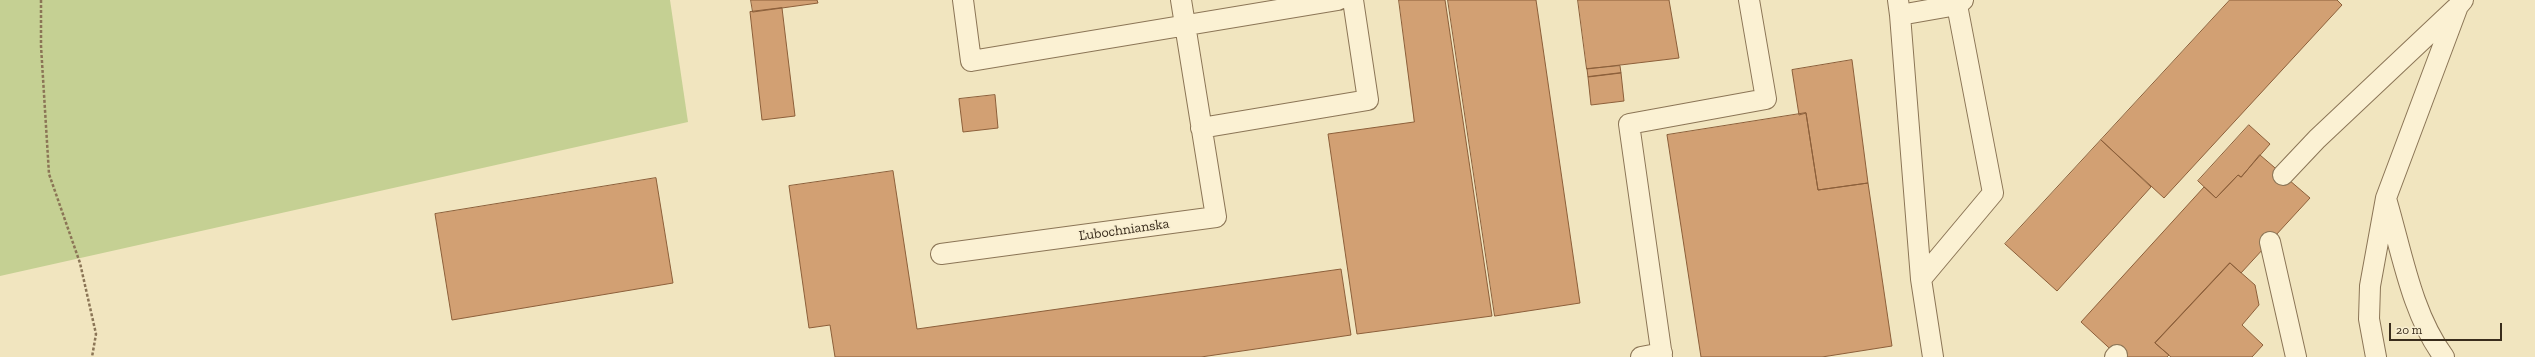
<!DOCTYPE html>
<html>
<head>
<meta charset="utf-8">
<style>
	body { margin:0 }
	#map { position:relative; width:2535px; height:357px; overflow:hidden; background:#f1e5bf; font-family:"Zilla Slab",serif }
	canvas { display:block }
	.scale { position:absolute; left:2389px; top:323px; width:113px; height:18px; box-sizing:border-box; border:2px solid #392c1c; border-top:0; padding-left:5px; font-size:12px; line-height:14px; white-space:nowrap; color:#392c1c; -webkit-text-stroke:3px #f8eed0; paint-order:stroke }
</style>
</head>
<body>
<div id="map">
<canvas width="2535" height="357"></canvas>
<div class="scale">20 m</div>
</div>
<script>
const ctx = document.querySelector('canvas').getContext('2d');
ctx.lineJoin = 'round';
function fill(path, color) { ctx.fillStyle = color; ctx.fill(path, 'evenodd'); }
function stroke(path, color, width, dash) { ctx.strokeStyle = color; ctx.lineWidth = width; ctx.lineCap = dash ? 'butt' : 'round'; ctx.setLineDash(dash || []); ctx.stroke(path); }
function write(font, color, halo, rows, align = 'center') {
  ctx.font = font + ' "Zilla Slab",serif'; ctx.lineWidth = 3; ctx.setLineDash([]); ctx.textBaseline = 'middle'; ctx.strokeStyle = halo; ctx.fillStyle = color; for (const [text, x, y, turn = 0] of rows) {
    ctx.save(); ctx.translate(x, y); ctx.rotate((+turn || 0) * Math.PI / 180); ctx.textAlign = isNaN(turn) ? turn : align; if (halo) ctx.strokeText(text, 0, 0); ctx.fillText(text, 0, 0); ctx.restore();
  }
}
fill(new Path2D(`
	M 0,0 L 670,0 L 688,122 L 0,276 Z`), '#c5d093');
const building = new Path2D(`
	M 751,0 L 817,0 L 818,3 L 753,12 Z
	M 1399,0 L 1445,0 L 1492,316 L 1357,334 L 1328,134 L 1414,122 Z
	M 1448,0 L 1536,0 L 1580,303 L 1495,316 Z
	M 1578,0 L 1669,0 L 1679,58 L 1587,69 Z
	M 2230,0 L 2337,0 L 2342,5 L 2164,198 L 2101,140 Z
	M 782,8 L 795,116 L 762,120 L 750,12 Z
	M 1852,60 L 1868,183 L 1818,190 L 1806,113 L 1799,115 L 1792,70 Z
	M 1620,66 L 1621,73 L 1588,77 L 1587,69 Z
	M 1621,73 L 1624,101 L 1591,105 L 1588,77 Z
	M 995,95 L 998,128 L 963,132 L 959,99 Z
	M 1806,113 L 1818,190 L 1868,183 L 1892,346 L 1822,357 L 1701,357 L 1667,135 Z
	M 2249,125 L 2270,144 L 2241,177 L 2238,175 L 2216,198 L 2198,181 Z
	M 2101,140 L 2151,187 L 2057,291 L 2005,244 Z
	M 2260,155 L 2310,198 L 2241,273 L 2230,263 L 2155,343 L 2169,355 L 2167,357 L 2119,357 L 2081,322 L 2204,187 L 2216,198 L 2238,175 L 2241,177 Z
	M 893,171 L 917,329 L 1341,269 L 1351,335 L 1201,357 L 835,357 L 830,325 L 809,328 L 789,186 Z
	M 656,178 L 673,283 L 452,320 L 435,214 Z
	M 2230,263 L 2255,285 L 2259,305 L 2242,325 L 2263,345 L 2252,357 L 2171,357 L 2155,343 Z`);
fill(building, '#d2a073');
stroke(building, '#8c5f3a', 1);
const lane = new Path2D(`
	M 963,0 L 971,61 L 1338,0
	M 1898,0 L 1900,15 L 1957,5 L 1963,0
	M 1900,15 L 1921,279
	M 1201,128 L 1368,100 L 1353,0
	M 2283,175 L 2317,139 L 2455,9
	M 2387,202 C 2402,253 2412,314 2444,357
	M 2270,242 L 2296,357
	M 941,254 L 1216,217 L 1181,0
	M 1641,357 L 1662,353
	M 1662,357 L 1629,124 L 1766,99 L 1749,0
	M 1933,357 L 1921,279 L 1993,193 L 1957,5
	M 2115,357 L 2117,355
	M 2376,357 L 2369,319 L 2370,286 L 2386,198 L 2458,6 L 2463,0`);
stroke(lane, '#8b7556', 22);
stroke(new Path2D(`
	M 41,0 L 41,46 L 49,174 L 80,263 L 96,334 L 92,357`), '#8b7556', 2.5, [3, 2]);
stroke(lane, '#fbf1d3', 20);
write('14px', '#392c1c', '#f8eed0', [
	["Ľubochnianska",1124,230,-8]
]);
</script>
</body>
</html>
